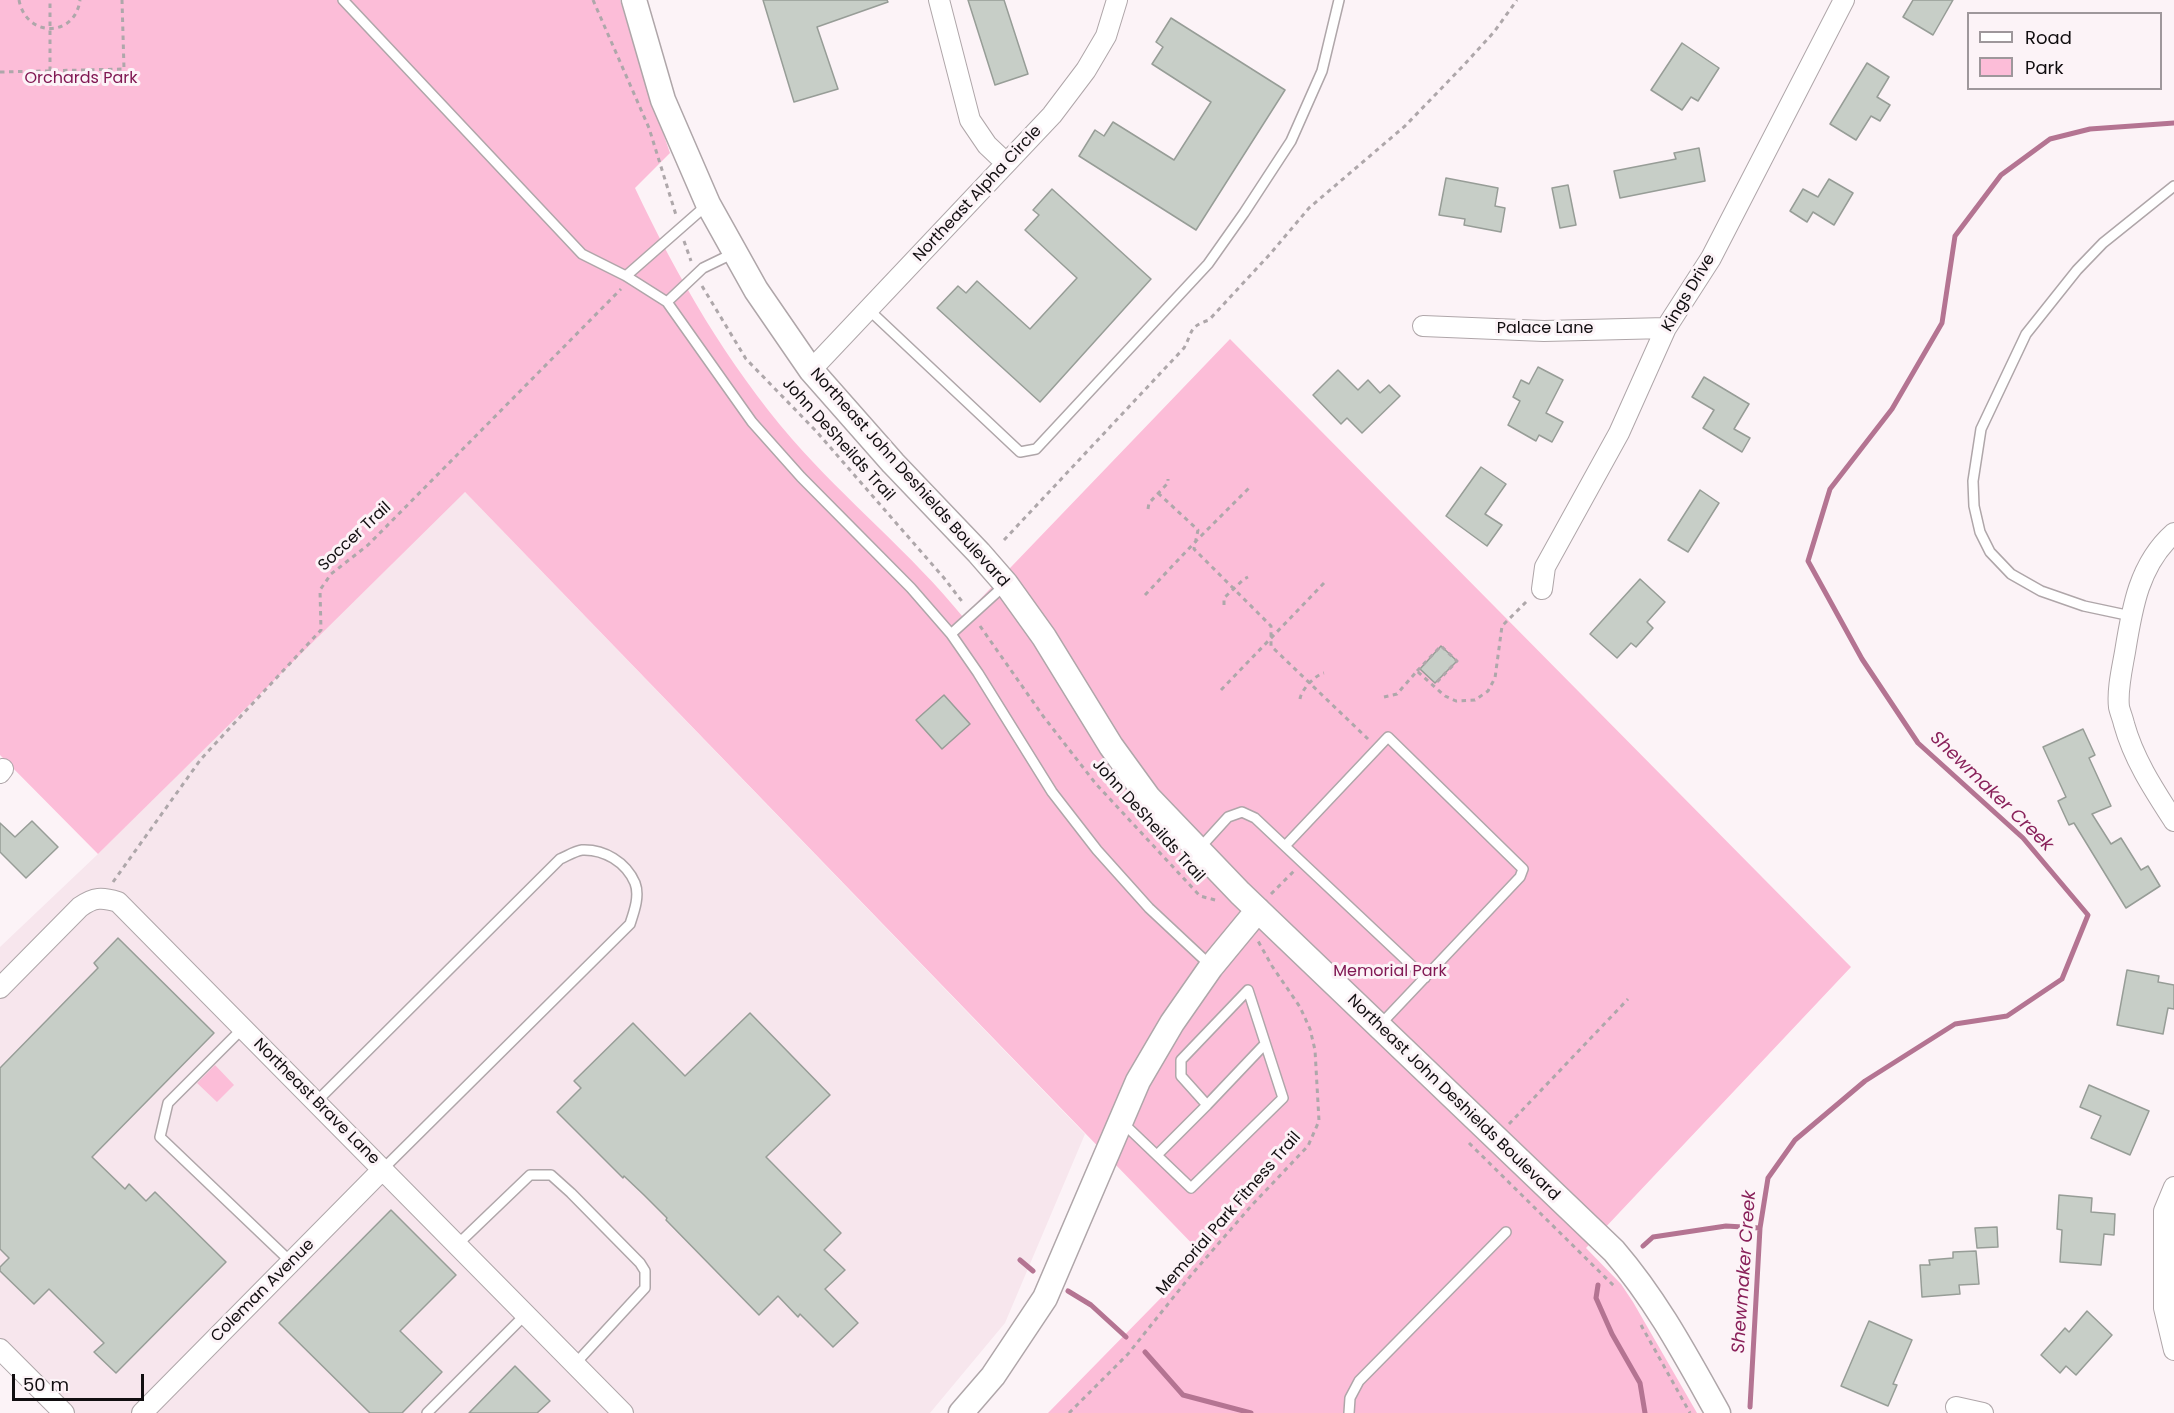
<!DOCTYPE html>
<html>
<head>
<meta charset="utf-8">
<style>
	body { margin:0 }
	#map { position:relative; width:2174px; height:1413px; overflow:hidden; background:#fcf3f7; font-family:Poppins,sans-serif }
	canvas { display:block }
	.legend { position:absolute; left:1967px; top:12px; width:195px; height:78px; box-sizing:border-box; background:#fcf3f7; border:2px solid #9e979b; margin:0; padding:8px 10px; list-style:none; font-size:18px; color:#110e10 }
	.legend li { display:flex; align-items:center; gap:12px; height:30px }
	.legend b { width:30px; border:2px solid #9e979b }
	.scale { position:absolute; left:12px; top:1374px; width:132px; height:27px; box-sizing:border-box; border:3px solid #110e10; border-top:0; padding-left:8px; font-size:18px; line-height:21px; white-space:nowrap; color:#110e10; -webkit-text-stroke:4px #fcf3f7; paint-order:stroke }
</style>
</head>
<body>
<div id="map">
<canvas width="2174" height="1413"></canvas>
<ul class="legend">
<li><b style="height:8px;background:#fff"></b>Road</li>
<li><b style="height:16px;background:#fcbdd8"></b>Park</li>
</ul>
<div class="scale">50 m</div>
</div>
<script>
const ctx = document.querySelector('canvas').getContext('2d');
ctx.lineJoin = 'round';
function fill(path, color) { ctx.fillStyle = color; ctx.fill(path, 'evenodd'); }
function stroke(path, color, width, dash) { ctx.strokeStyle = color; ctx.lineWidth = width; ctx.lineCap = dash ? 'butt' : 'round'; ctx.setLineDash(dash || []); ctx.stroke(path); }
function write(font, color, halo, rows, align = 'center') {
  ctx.font = font + ' Poppins,sans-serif'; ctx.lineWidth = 6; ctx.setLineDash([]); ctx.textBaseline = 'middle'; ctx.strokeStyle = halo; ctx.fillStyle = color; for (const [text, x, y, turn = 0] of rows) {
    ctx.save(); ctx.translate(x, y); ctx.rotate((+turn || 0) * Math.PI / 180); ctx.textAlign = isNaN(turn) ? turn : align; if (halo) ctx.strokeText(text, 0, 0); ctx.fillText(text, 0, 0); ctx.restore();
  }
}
fill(new Path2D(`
	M 464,491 L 1085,1134 L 1005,1323 L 930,1413 L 74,1413 L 0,1340 L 0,947 L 98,854 Z`), '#f7e6ed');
fill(new Path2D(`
	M 0,0 L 620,0 L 644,78 L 670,153 L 635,188 C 678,279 727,363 792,439 C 846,501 911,553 963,617 L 1230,339 L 1851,967 L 1586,1248 L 1621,1284 L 1633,1302 L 1697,1413 L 1048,1413 L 1203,1255 L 465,492 L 98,854 L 0,755 Z
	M 215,1065 L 234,1085 L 217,1102 L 197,1083 Z`), '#fcbdd8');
stroke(new Path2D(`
	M 1643,1246 L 1653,1237 L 1726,1226 L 1760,1228
	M 1020,1260 L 1033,1271
	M 1598,1285 L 1596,1298 L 1612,1334 L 1640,1383 L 1645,1413
	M 1068,1291 L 1091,1305 L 1126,1337
	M 1145,1352 L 1183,1395 L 1251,1413
	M 1750,1407 L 1760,1228 L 1768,1178 L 1795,1140 L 1865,1081 L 1955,1024 L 2007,1016 L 2062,979 L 2088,915 L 2023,838 L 1918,743 L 1862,659 L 1808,561 L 1830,489 L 1892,409 L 1942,323 L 1955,236 L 2001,175 L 2050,139 L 2090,129 L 2174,123`), '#b47492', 5);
const building = new Path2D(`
	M 763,0 L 887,0 L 888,2 L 817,27 L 838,89 L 794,102 Z
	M 968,0 L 1004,0 L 1028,74 L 995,85 Z
	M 1913,0 L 1953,0 L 1933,35 L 1903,17 Z
	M 1171,18 L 1285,90 L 1196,230 L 1079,156 L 1095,130 L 1104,136 L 1113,122 L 1174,160 L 1211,102 L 1152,64 L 1163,47 L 1156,42 Z
	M 1682,43 L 1719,68 L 1698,101 L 1691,97 L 1682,110 L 1651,90 Z
	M 1867,63 L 1889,77 L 1877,97 L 1890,105 L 1880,121 L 1871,116 L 1856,140 L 1830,124 Z
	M 1699,148 L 1705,181 L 1620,198 L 1614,171 L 1676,159 L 1674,153 Z
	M 1446,178 L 1498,188 L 1495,206 L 1505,208 L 1501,232 L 1464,225 L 1465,219 L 1439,215 Z
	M 1829,179 L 1853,193 L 1834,225 L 1813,212 L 1807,222 L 1790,211 L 1803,189 L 1818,197 Z
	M 1568,185 L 1576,225 L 1560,228 L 1552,188 Z
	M 1052,189 L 1151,279 L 1040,402 L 937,308 L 958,286 L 966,293 L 977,281 L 1030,329 L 1077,278 L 1025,230 L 1039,215 L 1033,210 Z
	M 1538,367 L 1563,380 L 1546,413 L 1563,422 L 1552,442 L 1539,435 L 1536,441 L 1508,425 L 1520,401 L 1513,397 L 1521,380 L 1529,384 Z
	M 1338,370 L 1358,390 L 1368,380 L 1380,393 L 1389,385 L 1400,396 L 1362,433 L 1347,418 L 1341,424 L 1313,395 Z
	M 1704,377 L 1749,404 L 1734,429 L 1750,438 L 1742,452 L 1703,428 L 1714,410 L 1692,397 Z
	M 1481,467 L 1506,484 L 1485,514 L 1502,525 L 1487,546 L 1446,516 Z
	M 1700,490 L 1719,503 L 1688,552 L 1668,540 Z
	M 1640,579 L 1665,602 L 1647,622 L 1653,628 L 1636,647 L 1631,643 L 1617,658 L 1590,634 Z
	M 1441,646 L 1457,661 L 1435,683 L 1420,669 Z
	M 944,695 L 970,724 L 942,749 L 916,720 Z
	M 2083,729 L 2095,755 L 2089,758 L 2111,806 L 2092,814 L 2111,844 L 2121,838 L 2141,870 L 2148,866 L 2160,886 L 2126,908 L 2074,823 L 2069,825 L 2058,801 L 2066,797 L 2043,747 Z
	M 32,821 L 58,847 L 26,878 L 0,852 L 0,823 L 15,837 Z
	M 118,938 L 214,1033 L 92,1157 L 125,1189 L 129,1184 L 146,1201 L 155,1192 L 226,1262 L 116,1373 L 94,1352 L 104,1343 L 49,1289 L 34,1304 L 0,1271 L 0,1267 L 9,1258 L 0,1249 L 0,1068 L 98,968 L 94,963 Z
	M 2127,970 L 2159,976 L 2158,982 L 2174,985 L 2174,1009 L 2168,1008 L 2163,1034 L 2117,1025 Z
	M 750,1013 L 830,1095 L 766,1157 L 841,1233 L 824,1250 L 845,1270 L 825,1289 L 858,1323 L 833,1347 L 800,1314 L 798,1317 L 778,1296 L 759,1315 L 666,1220 L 667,1218 L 644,1195 L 624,1176 L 623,1178 L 557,1112 L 581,1088 L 574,1081 L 633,1023 L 685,1076 Z
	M 2089,1085 L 2149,1111 L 2130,1155 L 2091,1138 L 2101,1116 L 2080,1107 Z
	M 2059,1195 L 2092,1198 L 2091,1212 L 2115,1214 L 2114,1235 L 2104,1234 L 2101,1265 L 2060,1262 L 2062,1230 L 2057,1229 Z
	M 391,1210 L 456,1275 L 400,1331 L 442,1372 L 402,1413 L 370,1413 L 279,1323 Z
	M 1997,1227 L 1998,1247 L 1977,1248 L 1975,1228 Z
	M 1976,1251 L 1979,1284 L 1959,1285 L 1960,1294 L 1922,1297 L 1920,1265 L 1930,1265 L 1929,1260 L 1953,1258 L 1953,1252 Z
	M 2087,1311 L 2112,1335 L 2076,1375 L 2066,1366 L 2060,1373 L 2041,1355 L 2065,1328 L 2069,1332 Z
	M 1869,1321 L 1912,1340 L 1893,1384 L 1897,1385 L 1888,1406 L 1841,1386 Z
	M 515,1366 L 550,1401 L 537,1413 L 469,1413 Z`);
fill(building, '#c7cec7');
stroke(building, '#979d97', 1.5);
const service = new Path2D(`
	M 343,0 L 582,254 L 626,276 L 667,302 L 752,422 L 801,477 L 911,588 L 951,634 L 978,673 L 1052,792 L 1097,850 L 1149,908 L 1211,966
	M 626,276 L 708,204
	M 667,302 L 703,268 L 734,253
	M 868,309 L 1020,452 L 1036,449 L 1208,264 L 1244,213 L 1291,141 L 1322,71 L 1339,0
	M 2131,616 L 2084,606 L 2041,591 L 2011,574 L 1990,552 L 1980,532 L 1974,506 L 1973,481 L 1981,429 L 2026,334 L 2077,270 L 2103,243 L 2174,186
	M 951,634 L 1006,584
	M 1285,846 L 1388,737 L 1523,869 L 1520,877 L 1379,1026
	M 1198,850 L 1228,817 L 1242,812 L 1255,818 L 1425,978
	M 244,1027 L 168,1103 L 160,1137 L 291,1262
	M 316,1102 L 560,859 C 567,856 575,851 582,850 C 604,849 626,862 635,883 C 640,896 634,912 630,924 L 383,1169
	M 1122,1122 L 1191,1188 L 1283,1098 L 1248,990 L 1181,1060 L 1181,1076 L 1207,1105 L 1265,1044
	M 1157,1155 L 1207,1105
	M 457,1245 L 530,1175 L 551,1175 L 571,1193 L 640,1263 L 645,1271 L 645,1288 L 575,1364
	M 427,1413 L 526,1314
	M 1349,1413 L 1350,1398 L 1359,1381 L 1506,1232`);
const minor = new Path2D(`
	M 939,0 L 970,120 L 987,145 L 1006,163
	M 1423,326 L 1544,331 L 1666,328
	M 811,370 L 1052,115 L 1086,70 L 1106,36 L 1117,0
	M 2174,533 C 2139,564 2132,608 2125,652 C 2122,669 2117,690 2119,707 C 2120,712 2123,719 2124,724 C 2134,760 2154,790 2174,821
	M 1542,589 L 1545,567 L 1619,433 L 1666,328 L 1711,258 L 1844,0
	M 0,773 L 3,769
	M 0,988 L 80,907 C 94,897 102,897 118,902 L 623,1413
	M 2174,1187 L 2164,1211 L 2164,1308 L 2174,1350
	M 0,1349 L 64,1413
	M 1956,1407 L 1983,1413
	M 142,1413 L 383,1169`);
const tertiary = new Path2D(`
	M 634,0 L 663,100 L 708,204 L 756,290 L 811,370 L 893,463 L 979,553 L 1006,584 L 1044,637 L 1111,746 L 1148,797 L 1240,893 L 1614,1251 C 1657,1301 1686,1356 1718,1413
	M 961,1413 L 993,1376 L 1045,1298 L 1138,1081 L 1172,1023 L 1211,967 L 1258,910`);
stroke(service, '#afa6a9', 12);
stroke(minor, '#afa6a9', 22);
stroke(tertiary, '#afa6a9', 27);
stroke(new Path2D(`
	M 19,0 C 26,38 75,38 80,0
	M 593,0 L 649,128 L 676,215
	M 50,71 L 50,0
	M 0,72 L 124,69 L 122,0
	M 684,241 L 691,261
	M 702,286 L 746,359 L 816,431 L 944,578 L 964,604
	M 1158,493 L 1198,530 L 1194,549 L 1271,626 L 1271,646 L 1368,739
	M 1148,509 L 1149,503 L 1168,483 L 1168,479
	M 1004,540 L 1184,348 C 1193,332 1188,327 1209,320 L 1271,253 L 1309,208 L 1405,126 L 1463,66 L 1494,32 L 1517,0
	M 1145,595 L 1196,541 L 1251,486
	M 1224,605 L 1224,598 L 1244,579 L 1248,577
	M 980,626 L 1043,716 L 1096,784 L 1200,896 L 1219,901
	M 1417,671 L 1441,646 L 1457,661 L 1434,685
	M 1221,690 L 1324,583
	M 1384,697 L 1397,694 L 1417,671 L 1445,696 L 1456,701 L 1475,700 L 1488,691 L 1495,678 L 1502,626 L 1528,600
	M 1300,699 C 1301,690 1315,675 1324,673
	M 113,882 L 201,759 L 321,630 L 320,590 L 331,574 L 368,545 L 621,289
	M 1271,894 L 1294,871
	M 1509,1124 L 1628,999
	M 1469,1143 L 1614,1286
	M 1641,1325 L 1690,1413
	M 1069,1413 L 1128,1354 L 1192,1274 L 1252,1205 L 1308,1146 L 1319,1121 L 1315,1050 L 1310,1029 L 1300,1007 L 1272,966 L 1258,941`), '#aea7aa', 3, [4.5, 4.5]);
stroke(service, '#fff', 9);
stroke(minor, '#fff', 20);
stroke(tertiary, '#fff', 24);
write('16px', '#801853', '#fcf3f7', [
	["Orchards Park",81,79],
	["Memorial Park",1390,972]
]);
write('16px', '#110e10', '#fcf3f7', [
	["Northeast Alpha Circle",978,194,-47],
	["Kings Drive",1689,293,-59],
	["Palace Lane",1545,329],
	["John DeSheilds Trail",838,440,48],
	["Northeast John Deshields Boulevard",909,478,48],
	["Soccer Trail",355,537,-43],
	["John DeSheilds Trail",1148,821,48],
	["Northeast John Deshields Boulevard",1453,1098,44],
	["Northeast Brave Lane",316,1102,45],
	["Memorial Park Fitness Trail",1229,1214,-49],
	["Coleman Avenue",263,1291,-45]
]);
write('italic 18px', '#89215a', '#fcf3f7', [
	["Shewmaker Creek",1991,792,44],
	["Shewmaker Creek",1745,1272,-86]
]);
</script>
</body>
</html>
